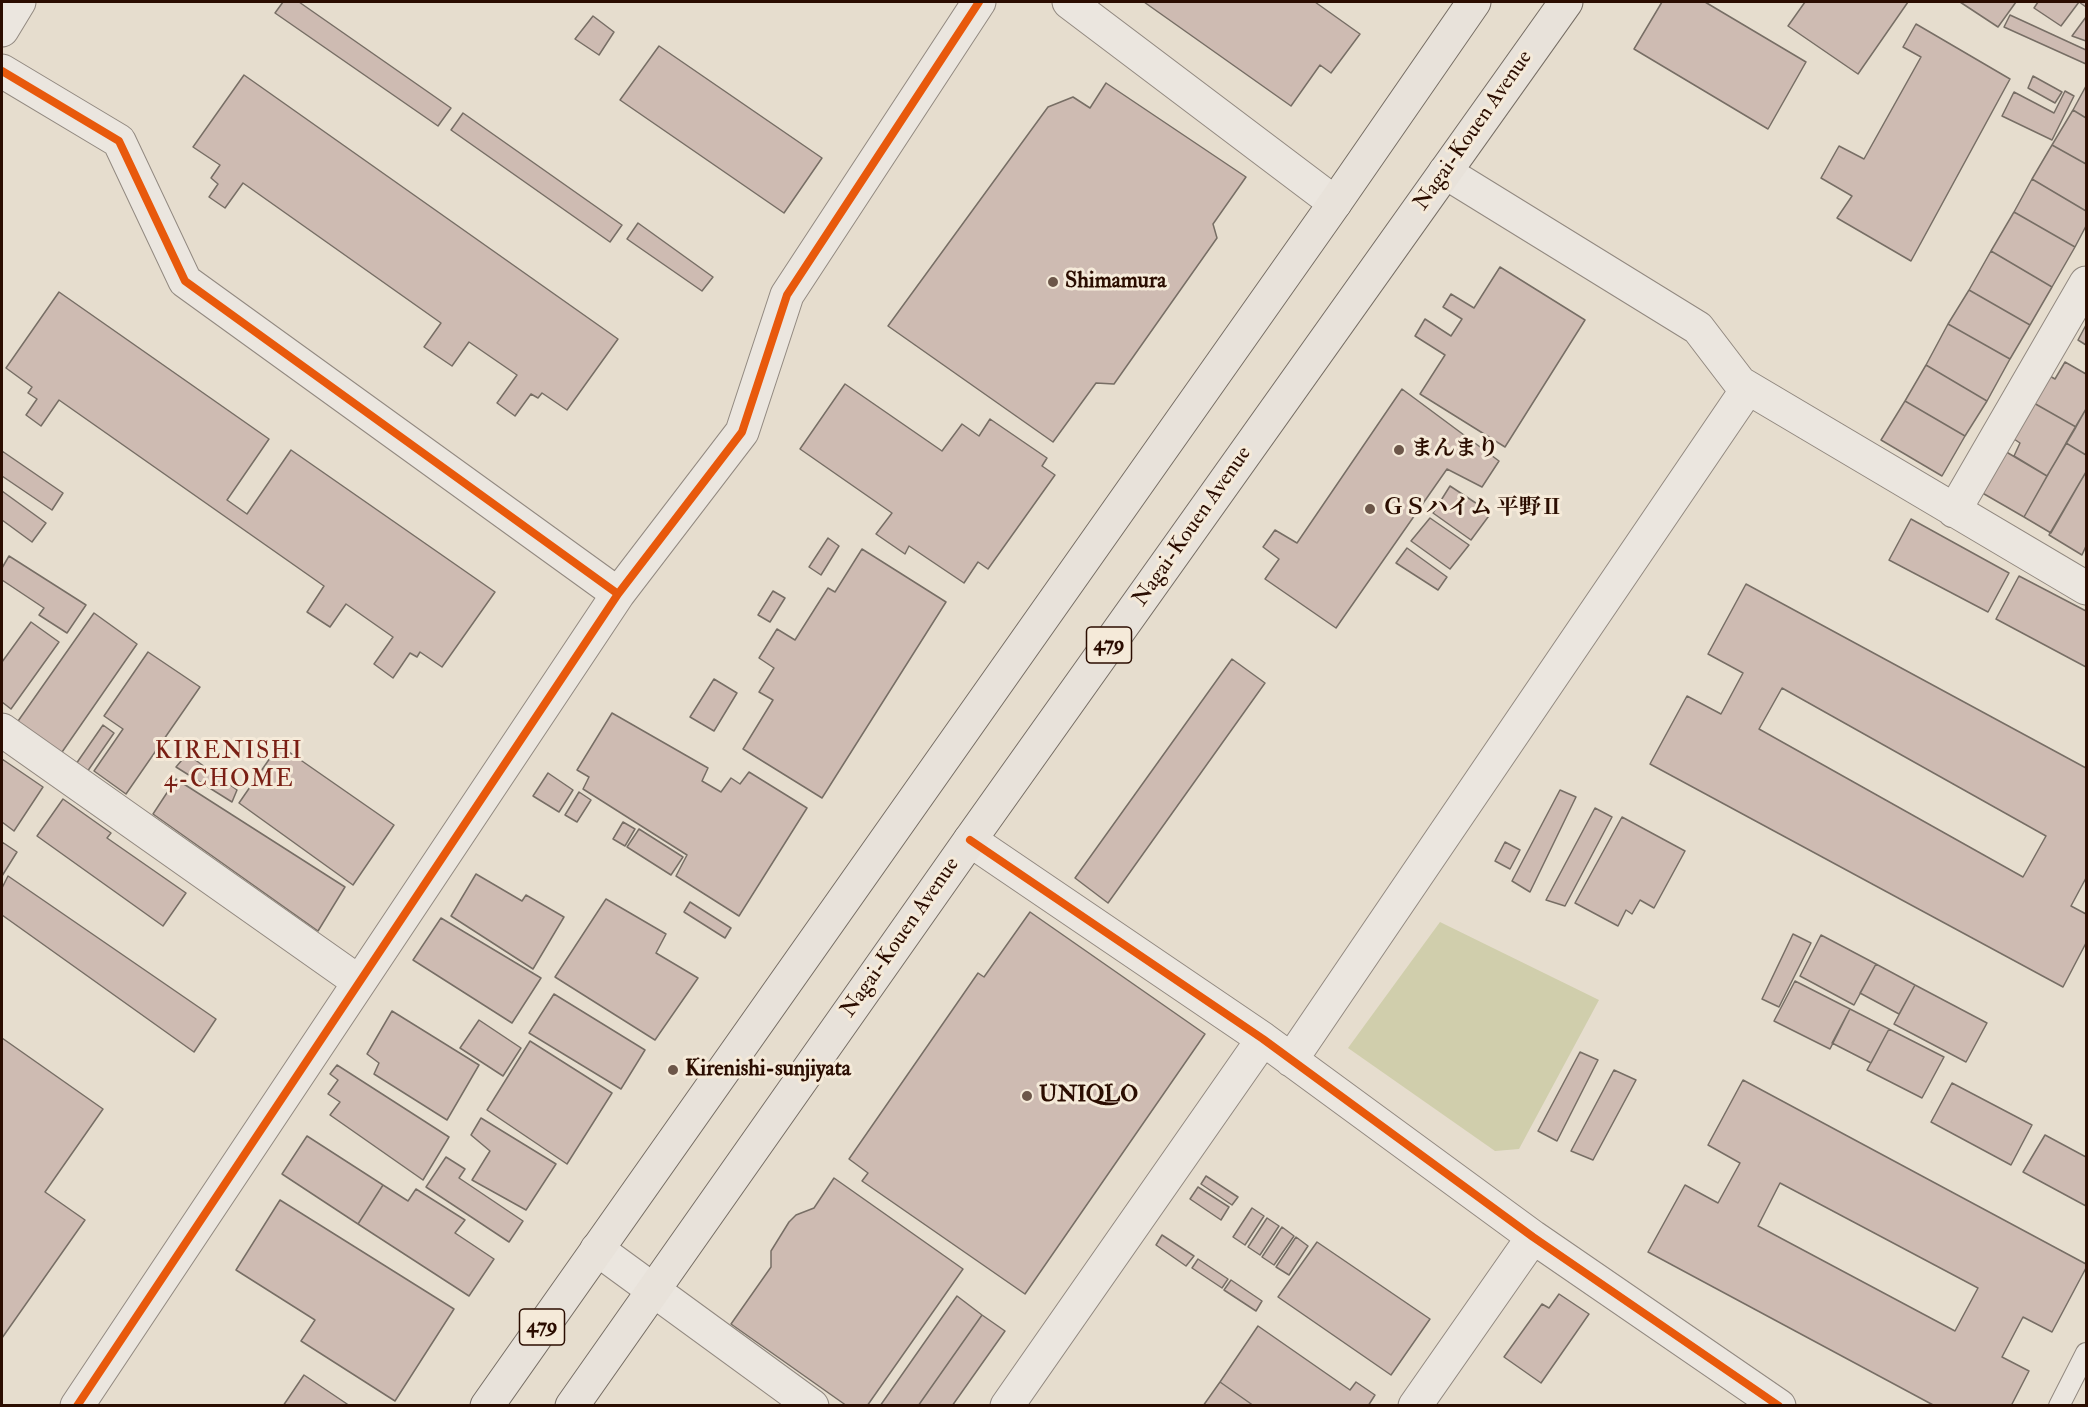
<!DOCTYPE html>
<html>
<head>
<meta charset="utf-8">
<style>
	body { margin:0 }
	#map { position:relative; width:2088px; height:1407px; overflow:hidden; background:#e6ddce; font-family:"IM FELL Double Pica",serif }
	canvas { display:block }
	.frame { position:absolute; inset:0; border:3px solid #2b0d01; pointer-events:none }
</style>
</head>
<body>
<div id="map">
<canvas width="2088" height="1407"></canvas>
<div class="frame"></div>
</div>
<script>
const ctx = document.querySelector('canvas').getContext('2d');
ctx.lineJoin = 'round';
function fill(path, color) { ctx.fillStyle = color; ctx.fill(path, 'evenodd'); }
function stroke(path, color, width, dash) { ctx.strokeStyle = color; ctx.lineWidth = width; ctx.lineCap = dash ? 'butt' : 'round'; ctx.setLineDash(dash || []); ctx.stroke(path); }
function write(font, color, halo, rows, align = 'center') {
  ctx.font = font + ' "IM FELL Double Pica","Noto Serif JP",serif'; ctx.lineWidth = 6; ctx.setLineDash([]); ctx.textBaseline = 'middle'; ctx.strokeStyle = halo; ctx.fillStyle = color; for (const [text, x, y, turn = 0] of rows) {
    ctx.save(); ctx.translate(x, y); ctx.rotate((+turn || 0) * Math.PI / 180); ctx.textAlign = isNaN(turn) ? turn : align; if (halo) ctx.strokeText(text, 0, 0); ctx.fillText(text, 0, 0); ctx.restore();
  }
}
fill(new Path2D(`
	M 1440,922 L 1599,1000 L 1519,1149 L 1495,1151 L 1348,1048 Z`), '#d0ceac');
const building = new Path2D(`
	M 283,2 L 299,2 L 451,108 L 438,126 L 275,13 Z
	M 1144,2 L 1315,2 L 1360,34 L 1331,73 L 1320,65 L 1291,106 Z
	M 1662,2 L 1705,2 L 1806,62 L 1768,129 L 1634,49 Z
	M 1805,2 L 1908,2 L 1858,74 L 1788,26 Z
	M 1960,2 L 2016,2 L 1998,27 Z
	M 2038,2 L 2086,2 L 2086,7 L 2079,2 L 2061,26 L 2034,8 Z
	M 2010,15 L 2086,50 L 2086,64 L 2004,27 Z
	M 593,16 L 614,32 L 599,55 L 575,39 Z
	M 2086,17 L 2086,41 L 2072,36 Z
	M 1916,24 L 2010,79 L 1911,261 L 1837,218 L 1852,196 L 1821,178 L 1839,146 L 1864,159 L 1921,57 L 1903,47 Z
	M 659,46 L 822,158 L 784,213 L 620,100 Z
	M 244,75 L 618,339 L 567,410 L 542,393 L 538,398 L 531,394 L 515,416 L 497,403 L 517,375 L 469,342 L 452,366 L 424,347 L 441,323 L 243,183 L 225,208 L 209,197 L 218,184 L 211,178 L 220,165 L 193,147 Z
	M 2033,76 L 2062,92 L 2055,103 L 2028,88 Z
	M 1106,83 L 1246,177 L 1213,224 L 1217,238 L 1114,384 L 1096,383 L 1053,442 L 888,326 L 1048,107 L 1073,97 L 1090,108 Z
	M 2086,86 L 2086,118 L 2073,110 Z
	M 2065,91 L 2074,96 L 2052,140 L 2002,116 L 2014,92 L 2054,113 Z
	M 2073,110 L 2086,118 L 2086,164 L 2052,145 Z
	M 463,113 L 622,225 L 610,242 L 451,130 Z
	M 2052,145 L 2086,164 L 2086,211 L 2032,179 Z
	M 2032,179 L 2086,211 L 2086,226 L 2075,247 L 2014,212 Z
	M 2014,212 L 2075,247 L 2052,287 L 1991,251 Z
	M 638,223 L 713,277 L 702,291 L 627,239 Z
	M 1991,251 L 2052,287 L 2030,325 L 1969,290 Z
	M 1500,267 L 1585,320 L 1505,447 L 1420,394 L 1445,355 L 1415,336 L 1425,319 L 1451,336 L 1462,319 L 1443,307 L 1451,294 L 1474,308 Z
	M 1969,290 L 2030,325 L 2010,359 L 1948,324 Z
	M 59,292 L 269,439 L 227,500 L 247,514 L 291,450 L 495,592 L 442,667 L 420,652 L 417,657 L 410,653 L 393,678 L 374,664 L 393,637 L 346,604 L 330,627 L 307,612 L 324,586 L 59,400 L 41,426 L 26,415 L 37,399 L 28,393 L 32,387 L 6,368 Z
	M 1948,324 L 2010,359 L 1987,401 L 1926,365 Z
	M 2086,325 L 2086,345 L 2078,340 Z
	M 2065,362 L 2086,374 L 2086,409 L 2076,427 L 2032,402 L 2048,375 L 2055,379 Z
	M 1926,365 L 1987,401 L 1965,436 L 1905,401 Z
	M 845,384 L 942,451 L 962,424 L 979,436 L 990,419 L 1047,458 L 1042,466 L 1055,475 L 988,569 L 978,562 L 964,583 L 909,546 L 905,554 L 876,534 L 892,513 L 800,449 Z
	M 1402,389 L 1499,461 L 1482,487 L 1447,469 L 1336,628 L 1265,579 L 1279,559 L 1263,547 L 1275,530 L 1297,543 Z
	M 1905,401 L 1965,436 L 1942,476 L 1881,440 Z
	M 2032,402 L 2076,427 L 2047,476 L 2014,456 L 2020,443 L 2011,437 Z
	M 2086,409 L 2086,455 L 2066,443 Z
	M 2066,443 L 2086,455 L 2086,472 L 2051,533 L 2024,517 Z
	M 2003,450 L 2047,476 L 2024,517 L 1979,491 Z
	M 2,451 L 63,493 L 52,510 L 2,476 Z
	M 2086,472 L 2086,546 L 2082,555 L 2049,535 Z
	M 1450,486 L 1491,513 L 1471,540 L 1433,513 Z
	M 2,491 L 46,523 L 32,542 L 2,520 Z
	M 1430,518 L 1469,545 L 1450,569 L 1411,541 Z
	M 1911,519 L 2009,573 L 1988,612 L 1889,560 Z
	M 828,538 L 839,546 L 821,575 L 809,567 Z
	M 1407,548 L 1447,577 L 1438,590 L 1396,563 Z
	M 862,549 L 946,602 L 822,798 L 743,749 L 773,700 L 759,692 L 774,668 L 759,658 L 777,629 L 795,640 L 828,588 L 835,592 Z
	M 9,556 L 86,605 L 67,633 L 39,615 L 44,608 L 2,580 L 2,568 Z
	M 2019,576 L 2086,611 L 2086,667 L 1996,619 Z
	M 1746,584 L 2086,768 L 2086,878 L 2071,906 L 2086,914 L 2086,943 L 2063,987 L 1650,764 L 1687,696 L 1721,714 L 1743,673 L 1708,654 ZM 1782,688 L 2046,836 L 2023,877 L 1759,729 Z
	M 773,591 L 785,598 L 770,622 L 758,615 Z
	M 94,613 L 137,644 L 60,755 L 16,724 Z
	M 31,622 L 59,642 L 11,709 L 2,702 L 2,662 Z
	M 148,652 L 200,687 L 126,794 L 94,771 L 123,729 L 104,716 Z
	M 1232,659 L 1265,683 L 1108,903 L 1075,878 Z
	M 714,679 L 737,693 L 714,731 L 690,717 Z
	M 612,713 L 708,768 L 702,781 L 721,792 L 731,778 L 740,784 L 749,772 L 807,808 L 739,916 L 676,876 L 687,855 L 583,789 L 589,777 L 577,770 Z
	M 103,725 L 114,733 L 87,772 L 76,764 Z
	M 279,745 L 394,825 L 353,885 L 239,803 Z
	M 187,754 L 237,790 L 232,802 L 176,767 Z
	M 2,759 L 43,787 L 14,831 L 2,822 Z
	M 548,773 L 573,790 L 559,812 L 533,796 Z
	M 176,779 L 345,887 L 318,931 L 153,814 Z
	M 1560,790 L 1576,797 L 1530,892 L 1512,881 Z
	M 579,792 L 591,800 L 577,822 L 565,815 Z
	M 63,799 L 111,833 L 107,838 L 186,893 L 163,926 L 37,836 Z
	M 1595,808 L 1612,817 L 1565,906 L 1546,900 Z
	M 1622,817 L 1685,851 L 1654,908 L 1640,900 L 1632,914 L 1626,910 L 1618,926 L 1575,903 Z
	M 623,822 L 635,829 L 625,846 L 613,839 Z
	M 639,829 L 683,857 L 671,875 L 627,847 Z
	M 2,842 L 17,852 L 2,876 Z
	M 1505,842 L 1520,850 L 1510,869 L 1495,861 Z
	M 476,874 L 522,901 L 526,895 L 564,917 L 533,969 L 451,916 Z
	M 8,876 L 216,1019 L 194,1052 L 2,915 L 2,888 Z
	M 606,899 L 666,934 L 656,953 L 698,978 L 655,1040 L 555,977 Z
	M 690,902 L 731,928 L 725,938 L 684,912 Z
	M 1030,912 L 1205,1034 L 1025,1294 L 862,1181 L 868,1173 L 849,1159 L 978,973 L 984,977 Z
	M 441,918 L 541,978 L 512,1023 L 413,960 Z
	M 1793,934 L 1811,943 L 1779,1007 L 1762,999 Z
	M 1821,935 L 1876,964 L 1854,1005 L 1800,976 Z
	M 1876,964 L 1915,985 L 1899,1014 L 1860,993 Z
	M 1795,981 L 1850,1009 L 1830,1049 L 1774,1021 Z
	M 1915,985 L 1987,1023 L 1966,1062 L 1894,1024 Z
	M 554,994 L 645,1050 L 621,1089 L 529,1033 Z
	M 1850,1009 L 1889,1029 L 1871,1063 L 1832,1043 Z
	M 392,1011 L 479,1065 L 447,1120 L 374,1074 L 379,1063 L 367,1054 Z
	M 479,1020 L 521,1048 L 503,1076 L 460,1048 Z
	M 1889,1029 L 1944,1057 L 1922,1098 L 1867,1070 Z
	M 2,1038 L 103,1109 L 45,1192 L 85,1220 L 2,1338 Z
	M 530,1041 L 612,1093 L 567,1164 L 487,1110 Z
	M 1580,1052 L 1598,1060 L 1557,1141 L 1538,1131 Z
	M 337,1065 L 449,1137 L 423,1180 L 330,1115 L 340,1102 L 328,1094 L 338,1080 L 330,1074 Z
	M 1614,1070 L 1636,1080 L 1593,1160 L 1571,1151 Z
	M 1743,1080 L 2086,1264 L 2086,1268 L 2052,1332 L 2023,1317 L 2002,1357 L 2029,1371 L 2011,1406 L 1935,1406 L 1648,1252 L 1685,1185 L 1718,1203 L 1740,1163 L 1708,1145 ZM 1780,1183 L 1978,1288 L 1955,1331 L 1758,1226 Z
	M 1952,1083 L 2032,1125 L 2011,1165 L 1931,1122 Z
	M 481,1118 L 556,1164 L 526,1210 L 472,1180 L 490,1151 L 471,1135 Z
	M 2045,1135 L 2086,1157 L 2086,1206 L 2023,1172 Z
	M 307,1136 L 383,1185 L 358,1224 L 282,1174 Z
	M 446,1157 L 465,1169 L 459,1178 L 523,1221 L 509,1242 L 426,1187 Z
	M 1206,1176 L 1238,1197 L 1232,1205 L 1201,1184 Z
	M 834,1178 L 963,1269 L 867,1406 L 847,1406 L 731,1324 L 771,1267 L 771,1251 L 789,1222 L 796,1215 L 814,1208 Z
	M 383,1185 L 408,1201 L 416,1189 L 465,1220 L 455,1233 L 494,1259 L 469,1296 L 358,1224 Z
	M 1198,1187 L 1229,1207 L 1221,1220 L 1190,1199 Z
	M 280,1200 L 454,1309 L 395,1401 L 301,1341 L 315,1320 L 236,1270 Z
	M 1252,1208 L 1264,1216 L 1245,1245 L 1233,1237 Z
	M 1267,1218 L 1279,1226 L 1260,1255 L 1248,1247 Z
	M 1282,1227 L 1294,1236 L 1274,1265 L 1262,1257 Z
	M 1162,1235 L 1194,1256 L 1186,1266 L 1156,1245 Z
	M 1296,1237 L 1308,1246 L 1289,1275 L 1276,1267 Z
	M 1317,1242 L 1430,1319 L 1391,1375 L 1278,1297 Z
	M 1198,1259 L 1228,1279 L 1222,1288 L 1192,1268 Z
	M 1231,1280 L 1262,1301 L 1256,1311 L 1224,1290 Z
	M 1559,1294 L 1589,1314 L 1541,1383 L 1504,1357 L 1542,1304 L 1549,1308 Z
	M 957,1296 L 982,1315 L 918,1406 L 880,1406 Z
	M 982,1315 L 1005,1331 L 952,1406 L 918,1406 Z
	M 1258,1326 L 1350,1390 L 1356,1382 L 1375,1395 L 1368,1406 L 1254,1406 L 1220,1382 Z
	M 304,1375 L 350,1406 L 283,1406 Z
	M 1220,1382 L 1254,1406 L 1203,1406 Z`);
fill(building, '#cebbb2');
stroke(building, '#776e65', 1.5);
const lane = new Path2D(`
	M 2059,1406 L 2086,1353`);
const street = new Path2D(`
	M 1069,2 L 1335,203
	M 2,30 L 19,2
	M 2,71 L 119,141 L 185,281 L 618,594
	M 1445,172 L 1698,328 L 1740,383 L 2086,588
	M 1954,511 L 2086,283
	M 2,730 L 359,982
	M 970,840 L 1263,1039 L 1533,1237 L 1779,1406
	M 1291,1060 L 1748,388
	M 597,1249 L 812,1406
	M 77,1406 L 618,594 L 742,432 L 787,295 L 979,2
	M 1007,1406 L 1263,1039
	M 1415,1406 L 1533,1237`);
const highway = new Path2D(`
	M 487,1406 L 1335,203 L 1474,2
	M 572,1406 L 970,840 L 1566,2`);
stroke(lane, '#928980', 22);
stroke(street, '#928980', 35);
stroke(highway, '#776e65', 35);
stroke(lane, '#ebe6df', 20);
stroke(street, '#ebe6df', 33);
stroke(highway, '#e8e2da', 33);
stroke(new Path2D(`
	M 2,71 L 119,141 L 185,281 L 618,594
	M 970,840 L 1263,1039 L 1533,1237 L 1779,1406
	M 77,1406 L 618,594 L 742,432 L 787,295 L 979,2`), '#e8590c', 8);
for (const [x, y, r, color] of [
	[1053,282,6,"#6c5649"],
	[1399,450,6,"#6c5649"],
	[1370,509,6,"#6c5649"],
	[673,1070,6,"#6c5649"],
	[1027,1096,6,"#6c5649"]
]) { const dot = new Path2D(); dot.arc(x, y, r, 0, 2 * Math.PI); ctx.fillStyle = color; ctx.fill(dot); stroke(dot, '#f5ead9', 2); }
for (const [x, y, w] of [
	[1109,645,45],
	[542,1327,45]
]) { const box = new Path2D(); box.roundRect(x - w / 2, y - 18, w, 36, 4.5); ctx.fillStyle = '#f5ead9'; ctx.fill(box); stroke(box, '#2b0d01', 1.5); }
write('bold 21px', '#2b0d01', null, [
	["479",1109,645],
	["479",542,1327]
]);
write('22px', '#2b0d01', '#f5ead9', [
	["Nagai-Kouen Avenue",1474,131,-55],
	["Nagai-Kouen Avenue",1193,527,-55],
	["Nagai-Kouen Avenue",901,938,-55]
]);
write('bold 22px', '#2b0d01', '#f5ead9', [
	["Shimamura",1065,282],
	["まんまり",1411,450],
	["ＧＳハイム 平野Ⅱ",1382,509],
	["Kirenishi-sunjiyata",685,1070],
	["UNIQLO",1039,1096]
], 'left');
ctx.letterSpacing = '1.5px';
write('24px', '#7a1f14', '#f5ead9', [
	["KIRENISHI",229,753],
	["4-CHOME",229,781]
]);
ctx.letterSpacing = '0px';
</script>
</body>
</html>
